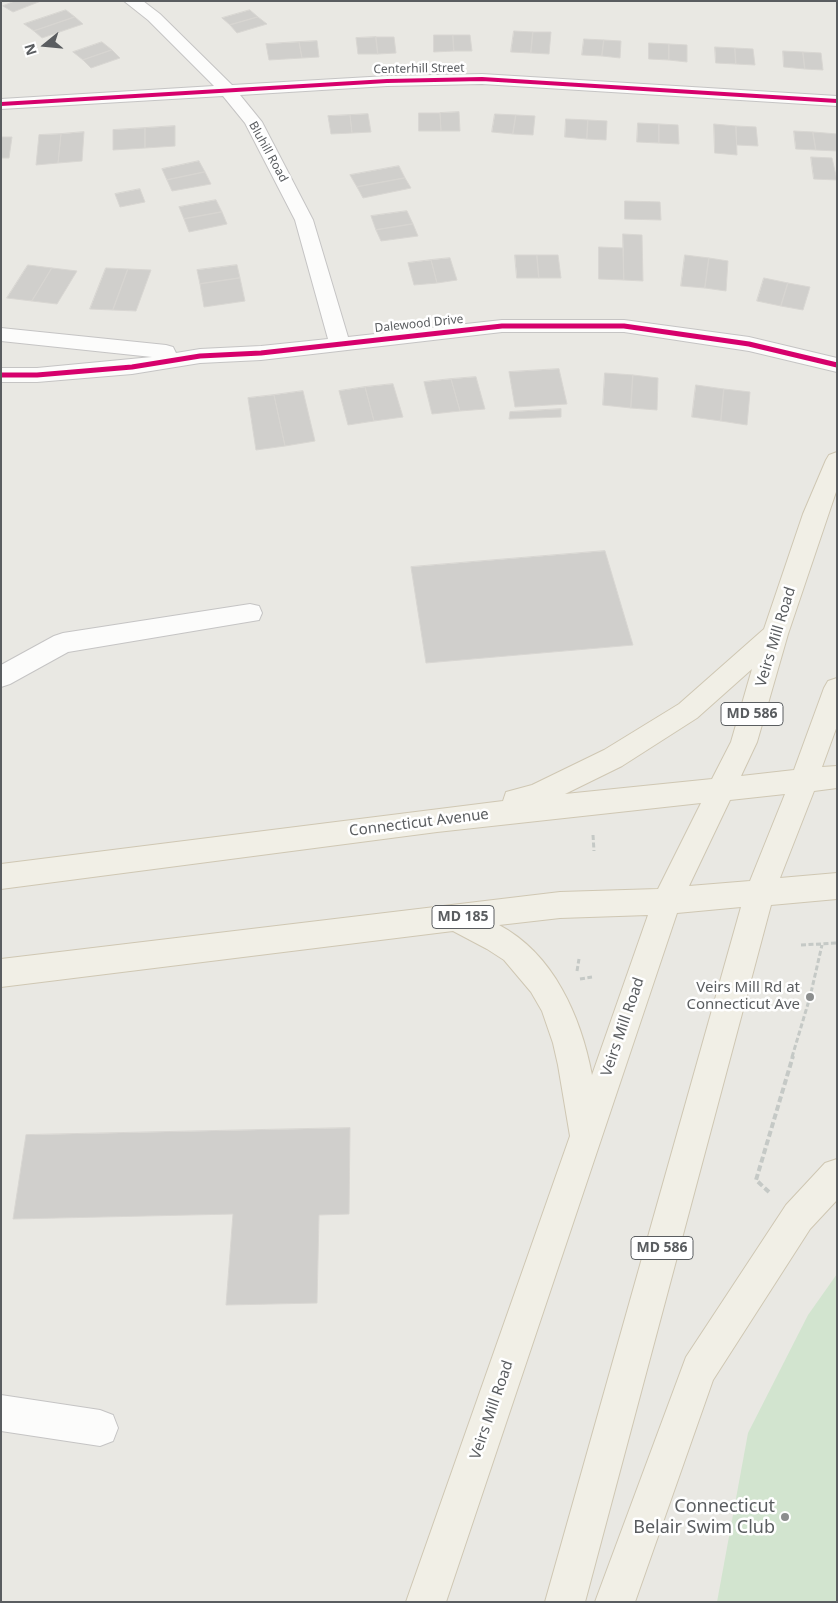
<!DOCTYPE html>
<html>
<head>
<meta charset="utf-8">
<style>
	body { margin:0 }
	#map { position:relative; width:838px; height:1603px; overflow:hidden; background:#e9e8e3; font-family:"Noto Sans",sans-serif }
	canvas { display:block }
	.frame { position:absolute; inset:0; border:2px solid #5a5d60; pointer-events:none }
	.north { position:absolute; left:20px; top:20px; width:50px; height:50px; -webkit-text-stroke:4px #fff; paint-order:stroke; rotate:253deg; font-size:14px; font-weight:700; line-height:20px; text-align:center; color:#5a5d60 }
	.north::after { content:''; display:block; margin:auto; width:18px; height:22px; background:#5a5d60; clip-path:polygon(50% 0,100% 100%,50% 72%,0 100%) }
</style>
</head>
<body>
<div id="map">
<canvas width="838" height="1603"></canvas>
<div class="frame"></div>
<div class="north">N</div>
</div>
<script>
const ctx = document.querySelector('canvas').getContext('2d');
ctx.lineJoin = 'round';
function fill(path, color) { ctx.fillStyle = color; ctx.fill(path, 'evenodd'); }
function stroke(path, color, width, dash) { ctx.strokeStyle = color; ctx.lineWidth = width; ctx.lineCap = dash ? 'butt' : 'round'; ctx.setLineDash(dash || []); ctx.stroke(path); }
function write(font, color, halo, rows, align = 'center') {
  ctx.font = font + ' "Noto Sans",sans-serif'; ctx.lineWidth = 5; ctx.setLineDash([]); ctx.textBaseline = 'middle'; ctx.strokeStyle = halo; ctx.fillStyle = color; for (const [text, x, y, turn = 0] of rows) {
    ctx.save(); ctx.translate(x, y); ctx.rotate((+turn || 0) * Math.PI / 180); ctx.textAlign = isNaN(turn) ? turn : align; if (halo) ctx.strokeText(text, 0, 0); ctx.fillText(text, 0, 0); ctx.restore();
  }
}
fill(new Path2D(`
	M 837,1274 L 837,1602 L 717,1602 L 748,1433 L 808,1315 Z`), '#d2e4cf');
const building = new Path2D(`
	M 15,1 L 41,1 L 13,12 L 3,6 Z
	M 66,10 L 75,17 L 34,31 L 24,24 Z
	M 250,10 L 258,17 L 230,25 L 222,18 Z
	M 75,17 L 83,24 L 42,38 L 34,31 Z
	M 258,17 L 267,24 L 237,33 L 230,25 Z
	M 514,31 L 533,32 L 531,53 L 511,52 Z
	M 533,32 L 551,32 L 549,54 L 531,53 Z
	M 434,35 L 453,35 L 454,51 L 434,52 Z
	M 453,35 L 470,35 L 472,51 L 454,51 Z
	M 376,37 L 378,54 L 358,54 L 356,38 Z
	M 376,37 L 394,37 L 396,53 L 378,54 Z
	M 584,39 L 604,40 L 602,56 L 582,55 Z
	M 604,40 L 621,41 L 620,58 L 602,56 Z
	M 317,41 L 319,57 L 302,58 L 299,42 Z
	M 102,42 L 112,50 L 83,60 L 73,52 Z
	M 299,42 L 302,58 L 269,60 L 266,44 Z
	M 649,43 L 669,44 L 669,60 L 649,59 Z
	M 669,44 L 687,45 L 687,62 L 669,60 Z
	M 715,47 L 735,48 L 736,64 L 716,63 Z
	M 735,48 L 753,49 L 755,65 L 736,64 Z
	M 112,50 L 120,58 L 91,68 L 83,60 Z
	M 783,51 L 803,52 L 805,69 L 784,67 Z
	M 803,52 L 821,53 L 823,70 L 805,69 Z
	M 459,112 L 460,131 L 441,131 L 440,113 Z
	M 419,113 L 440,113 L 441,131 L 419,131 Z
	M 368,114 L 371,132 L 352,133 L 350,115 Z
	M 495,114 L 516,115 L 513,134 L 492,132 Z
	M 350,115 L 352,133 L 331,134 L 328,116 Z
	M 516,115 L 535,116 L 533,135 L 513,134 Z
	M 566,119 L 588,120 L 587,139 L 565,137 Z
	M 588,120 L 607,121 L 606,140 L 587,139 Z
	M 638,123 L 659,124 L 659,143 L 637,142 Z
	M 659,124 L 678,125 L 679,144 L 659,143 Z
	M 714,124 L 736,126 L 737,155 L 715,153 Z
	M 175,126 L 175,146 L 145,148 L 145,128 Z
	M 736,126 L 756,127 L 758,146 L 737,145 Z
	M 145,128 L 145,148 L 113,150 L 113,130 Z
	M 794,131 L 813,132 L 816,150 L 796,149 Z
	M 84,132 L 82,161 L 58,163 L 61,134 Z
	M 813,132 L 837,134 L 837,151 L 816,150 Z
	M 61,134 L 58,163 L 36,165 L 39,135 Z
	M 1,137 L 12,137 L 9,158 L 1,158 Z
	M 811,157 L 832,158 L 837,180 L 814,179 Z
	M 199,161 L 205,172 L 167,180 L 162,169 Z
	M 399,166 L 405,178 L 357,187 L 350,175 Z
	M 205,172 L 211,184 L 172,191 L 167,180 Z
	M 405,178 L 411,188 L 363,198 L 357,187 Z
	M 140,189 L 145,202 L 120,207 L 115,194 Z
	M 216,200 L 222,212 L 184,219 L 179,207 Z
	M 625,201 L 660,202 L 661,220 L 625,219 Z
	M 407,211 L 413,224 L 376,230 L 371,216 Z
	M 222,212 L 227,224 L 189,232 L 184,219 Z
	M 413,224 L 418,236 L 381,241 L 376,230 Z
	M 623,234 L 642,235 L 643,281 L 624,280 Z
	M 599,247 L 623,248 L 624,280 L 599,279 Z
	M 515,255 L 537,255 L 539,278 L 517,278 Z
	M 537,255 L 558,255 L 561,278 L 539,278 Z
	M 685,255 L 709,258 L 705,288 L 681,286 Z
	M 450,258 L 457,280 L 437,283 L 431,260 Z
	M 709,258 L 728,261 L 726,291 L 705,288 Z
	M 431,260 L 437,283 L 414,285 L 408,263 Z
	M 28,265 L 52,268 L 32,301 L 7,298 Z
	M 237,265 L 240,278 L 200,284 L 197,270 Z
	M 52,268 L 77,271 L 57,304 L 32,301 Z
	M 106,268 L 128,269 L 113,310 L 90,309 Z
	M 128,269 L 151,270 L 136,311 L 113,310 Z
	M 240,278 L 245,301 L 204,307 L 200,284 Z
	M 764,278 L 788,283 L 781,306 L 757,301 Z
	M 788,283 L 810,287 L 803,310 L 781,306 Z
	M 559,369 L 567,404 L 515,407 L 509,372 Z
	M 605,373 L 633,375 L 631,408 L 603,405 Z
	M 633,375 L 658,378 L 657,410 L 631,408 Z
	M 476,377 L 485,409 L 460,411 L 451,379 Z
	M 451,379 L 460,411 L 432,414 L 424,382 Z
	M 393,384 L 403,417 L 374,421 L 365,387 Z
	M 696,385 L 724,389 L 721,421 L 692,417 Z
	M 365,387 L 374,421 L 348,425 L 339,391 Z
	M 724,389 L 750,392 L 747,425 L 721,421 Z
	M 303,391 L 315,441 L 285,446 L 274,395 Z
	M 274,395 L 285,446 L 256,450 L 248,398 Z
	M 561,409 L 561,417 L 509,419 L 510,412 Z
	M 605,551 L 633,645 L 426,663 L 411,567 Z
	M 350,1128 L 349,1214 L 319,1215 L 317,1303 L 226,1305 L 233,1214 L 13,1219 L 26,1135 Z`);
fill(building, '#d0cfcc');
stroke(building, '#d8d6d2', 1);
const minor = new Path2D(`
	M 124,1 L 143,1 L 160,14 L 232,85 L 387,76 L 482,74 L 837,96 L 837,106 L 482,84 L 387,86 L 240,95 L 262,122 L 313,220 L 348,337 L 502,320 L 624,320 L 749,337 L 837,358 L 837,372 L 749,351 L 624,332 L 502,332 L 261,360 L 200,363 L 132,374 L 37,382 L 1,382 L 1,368 L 37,368 L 152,357 L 1,341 L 1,328 L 166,345 L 173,347 L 176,353 L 200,349 L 261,346 L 328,339 L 295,220 L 245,123 L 223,96 L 1,109 L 1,99 L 214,86 L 148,20 Z
	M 250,604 L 259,606 L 262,613 L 259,620 L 68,652 L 10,684 L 1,687 L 1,665 L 54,636 L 63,633 Z
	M 1,1395 L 100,1410 L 113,1415 L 118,1428 L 113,1441 L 100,1446 L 1,1431 Z`);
const major = new Path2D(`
	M 837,452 L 837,489 L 788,634 L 757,742 L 741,776 L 794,770 L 824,688 L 828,681 L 837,678 L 837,726 L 822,767 L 837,766 L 837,788 L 814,791 L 780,878 L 837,873 L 837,899 L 771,905 L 585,1602 L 545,1602 L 741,907 L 677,913 L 446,1602 L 406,1602 L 570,1136 L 558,1065 L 553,1043 L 542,1011 L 531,992 L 504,960 L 487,949 L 453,931 L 1,987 L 1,959 L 560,892 L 658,889 L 701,803 L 437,832 L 1,889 L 1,864 L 503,801 L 506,792 L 532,785 L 604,750 L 679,704 L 764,629 L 803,514 L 826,460 L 829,455 ZM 752,669 L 731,742 L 712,779 L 565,794 L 622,766 L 697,718 ZM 785,794 L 750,881 L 689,886 L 730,800 ZM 648,915 L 592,1075 C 581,1017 554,954 499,925 L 560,918 Z
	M 837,1159 L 837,1200 L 810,1229 L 713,1380 L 635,1602 L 595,1602 L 686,1357 L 786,1205 L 825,1163 Z`);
stroke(minor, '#c5c4c4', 2);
stroke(major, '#cfc7b3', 2);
stroke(new Path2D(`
	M 593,835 L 594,851
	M 801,945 L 837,943
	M 577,971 L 579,959
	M 580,979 L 592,977
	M 792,1057 L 810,997 L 822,945`), '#c5c9c6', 3, [5, 2.5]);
stroke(new Path2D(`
	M 769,1192 L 756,1180 L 793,1056`), '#c5c9c6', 4, [6, 3]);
fill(minor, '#fcfcfb');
fill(major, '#f1efe6');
stroke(new Path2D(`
	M 1,104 L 387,81 L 482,79 L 837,101`), '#d6006c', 4);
stroke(new Path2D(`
	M 1,375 L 37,375 L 132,367 L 200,356 L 261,353 L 502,326 L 624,326 L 749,344 L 837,365`), '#d6006c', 5);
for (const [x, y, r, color] of [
	[810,997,5,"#8c8e8e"],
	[785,1517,5,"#8c8e8e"]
]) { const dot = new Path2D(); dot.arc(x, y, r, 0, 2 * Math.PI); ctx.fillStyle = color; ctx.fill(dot); stroke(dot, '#fff', 2); }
write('12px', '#5a5d60', '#fff', [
	["Centerhill Street",419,69,-1],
	["Bluhill Road",268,152,61],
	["Dalewood Drive",419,324,-6]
]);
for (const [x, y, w] of [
	[752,714,62],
	[463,917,62],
	[662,1248,62]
]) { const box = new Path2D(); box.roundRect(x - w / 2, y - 11.5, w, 23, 4); ctx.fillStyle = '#fff'; ctx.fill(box); stroke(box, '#5a5d60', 1); }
write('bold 14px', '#5a5d60', null, [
	["MD 586",752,714],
	["MD 185",463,917],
	["MD 586",662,1248]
]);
write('15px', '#5a5d60', '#fff', [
	["Veirs Mill Road",776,637,-73],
	["Connecticut Avenue",419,823,-7],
	["Veirs Mill Road",623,1027,-71],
	["Veirs Mill Road",492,1410,-71]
]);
write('15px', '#5a5d60', '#fff', [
	["Veirs Mill Rd at",800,988],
	["Connecticut Ave",800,1005]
], 'right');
write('18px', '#5a5d60', '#fff', [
	["Connecticut",775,1507],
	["Belair Swim Club",775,1528]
], 'right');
</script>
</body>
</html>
